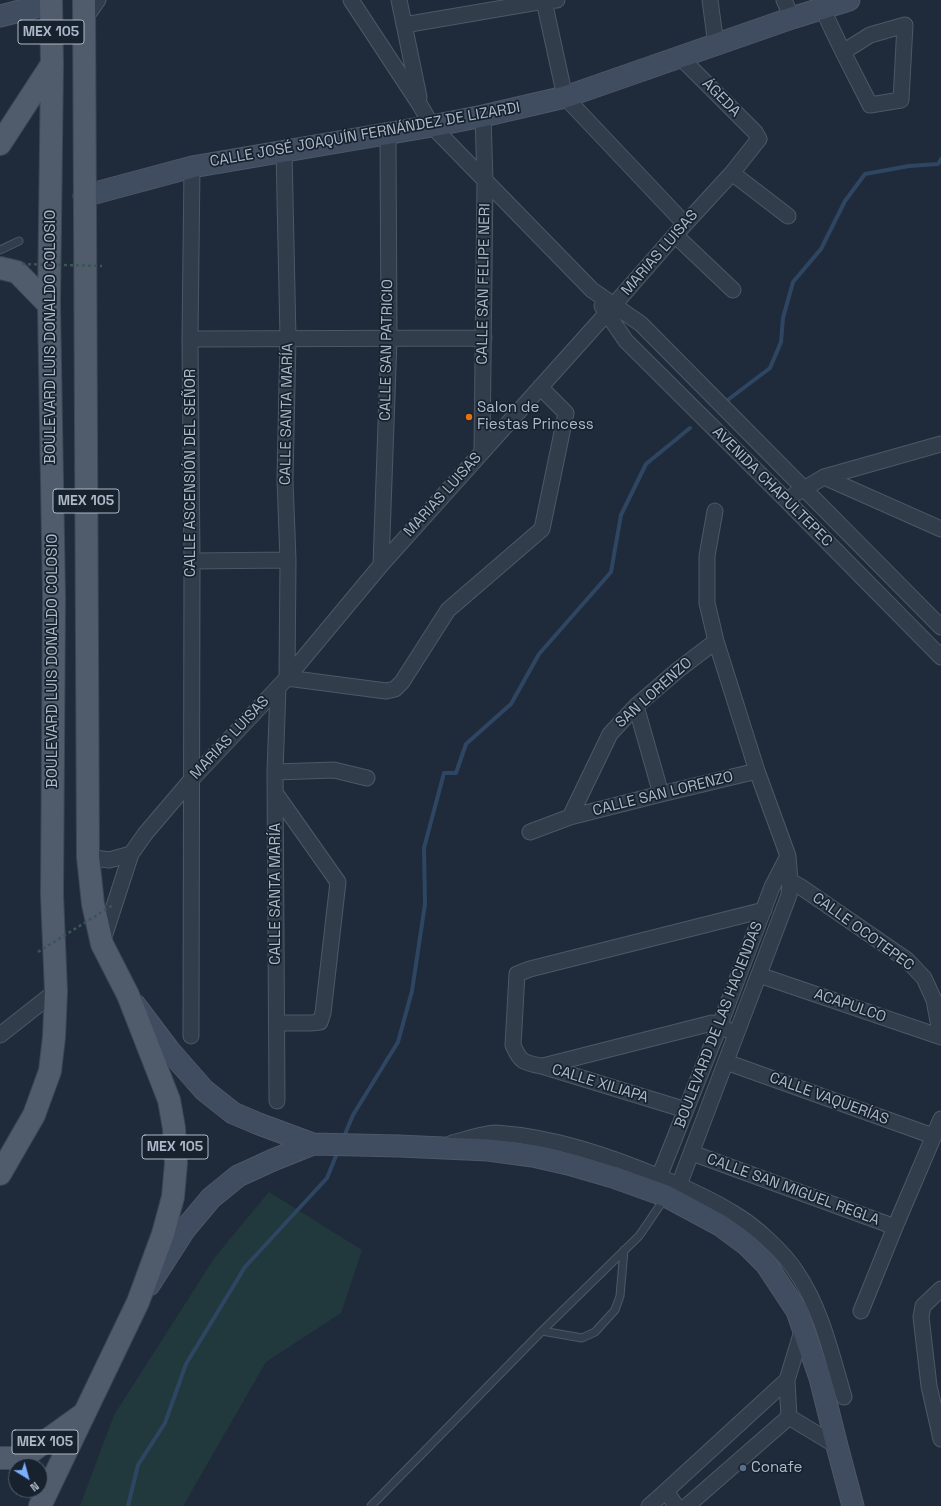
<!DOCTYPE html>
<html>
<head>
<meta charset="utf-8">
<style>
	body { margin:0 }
	#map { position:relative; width:941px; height:1506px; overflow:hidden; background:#1f2b3b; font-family:"Space Grotesk",sans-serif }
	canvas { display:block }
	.north { position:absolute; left:8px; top:1458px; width:40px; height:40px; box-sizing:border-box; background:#18222f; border:1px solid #545e6c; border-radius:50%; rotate:143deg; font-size:11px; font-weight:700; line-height:16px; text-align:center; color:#adb8c8 }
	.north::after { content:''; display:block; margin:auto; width:14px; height:18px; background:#7ab1ff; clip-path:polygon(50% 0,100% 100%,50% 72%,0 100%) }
</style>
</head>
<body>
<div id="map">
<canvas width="941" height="1506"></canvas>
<div class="north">N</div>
</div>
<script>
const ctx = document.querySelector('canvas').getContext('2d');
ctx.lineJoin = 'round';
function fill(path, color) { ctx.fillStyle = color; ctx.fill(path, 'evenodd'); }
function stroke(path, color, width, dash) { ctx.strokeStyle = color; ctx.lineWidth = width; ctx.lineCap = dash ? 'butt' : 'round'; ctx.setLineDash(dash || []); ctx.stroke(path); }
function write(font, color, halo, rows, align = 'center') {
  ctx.font = font + ' "Space Grotesk",sans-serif'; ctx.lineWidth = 3.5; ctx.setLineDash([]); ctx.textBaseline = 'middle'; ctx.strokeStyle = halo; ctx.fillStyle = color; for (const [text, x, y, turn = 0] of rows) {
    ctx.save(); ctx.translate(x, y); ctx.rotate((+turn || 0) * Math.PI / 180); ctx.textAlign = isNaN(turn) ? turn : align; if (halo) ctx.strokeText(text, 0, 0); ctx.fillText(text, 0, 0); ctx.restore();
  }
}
fill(new Path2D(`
	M 269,1192 L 362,1250 L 341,1313 L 266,1362 L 183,1506 L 80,1506 L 114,1415 L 215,1257 Z`), '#21393c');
stroke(new Path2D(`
	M 729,399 L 770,368 L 781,342 L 783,318 L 793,282 L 821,249 L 845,201 L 865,174 L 909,166 L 938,164 L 941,159
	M 343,1139 L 353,1115 L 398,1042 L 412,991 L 425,904 L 424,848 L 444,773 L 456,773 L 466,744 L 511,704 L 539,654 L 611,572 L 621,515 L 646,464 L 690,428
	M 128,1506 L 138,1465 L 165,1423 L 186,1364 L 245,1267 L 327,1178 L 338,1151`), '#2e4662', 4);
const lane = new Path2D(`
	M 0,250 L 19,241
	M 542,1331 L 582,1338 L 595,1332 L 615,1310 L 620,1296 L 624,1250
	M 371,1506 L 542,1331 L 639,1236 L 665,1198`);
const street = new Path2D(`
	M 351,0 L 420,105 L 432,126 L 592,290 L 641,324 L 941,627
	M 399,0 L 419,97
	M 710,0 L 716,45
	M 784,0 L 792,18
	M 544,1 L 565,97 L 685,224
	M 823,9 C 837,42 854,73 870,105 L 901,100 L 905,25 L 870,35 L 843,52
	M 84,20 L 98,0
	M 404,25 L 544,1 L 557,0
	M 284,151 L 288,338 L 285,480 L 288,560 L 287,678 L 386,691 L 395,689 L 402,682 L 448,610 L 542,529 L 566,413 L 540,387
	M 732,173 L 788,216
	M 675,235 L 733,290
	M 602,306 L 626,341 L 786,500 L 941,657
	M 190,339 L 484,338
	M 482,451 L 485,181 L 483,116
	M 824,477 L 941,529
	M 795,494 L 824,477 L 941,444
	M 192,561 L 288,560
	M 381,565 L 389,339 L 388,134
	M 636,706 L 661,794
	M 275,772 L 334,770 L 367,778
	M 276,794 L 338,882 L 323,1013 L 320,1022 L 311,1023 L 277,1023
	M 570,817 L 610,734 L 636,706 L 678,670 L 716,641
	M 530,832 L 570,817 L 661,794 L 757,771
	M 88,857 L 109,860 L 131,854
	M 782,876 L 801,887 L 907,960 L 924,978 L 934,1000 L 941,1037
	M 102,943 L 131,854 L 145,834 L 191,780 L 287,678 L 381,565 L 606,314 L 675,235 L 732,173 L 759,139 L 755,132 L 681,58
	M 759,975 L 941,1037
	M 0,1035 L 56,991
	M 191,1036 L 192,561 L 190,339 L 192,167
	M 726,1062 L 933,1136
	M 543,1066 L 712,1023 L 728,1030
	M 277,1101 L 275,772 L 278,688
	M 686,1110 L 542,1066 C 524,1063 520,1062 513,1045 L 517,974 L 530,969 L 764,910
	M 452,1143 C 462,1141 487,1132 496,1133 C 554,1137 609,1156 662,1178 C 686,1188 711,1199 733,1213 C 754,1225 784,1252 797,1273 C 821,1308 832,1356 844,1397
	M 692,1153 L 895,1227
	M 659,1177 L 719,1027 L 772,887 L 788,856
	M 679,1185 L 789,895 L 790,881 L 788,856 L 757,771 L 716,641 L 707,603 L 707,556 L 715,511
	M 941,1289 L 923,1306 L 921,1317 L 929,1386 L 941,1439
	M 861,1311 L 895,1227 L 941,1119
	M 787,1380 L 789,1417
	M 649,1506 L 666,1491
	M 676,1506 L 666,1491 L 787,1380 L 803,1328
	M 687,1506 L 789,1417 L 837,1446`);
const secondary = new Path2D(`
	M 0,16 L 51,3
	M 84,196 L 192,167 L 432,126 L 483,116 L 565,97 L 792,18 L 849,0
	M 135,1005 L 169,1050 L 204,1090 L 233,1113 L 259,1124 L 313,1144 L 399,1146 L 488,1150 L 533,1156 L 568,1164 L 613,1177 L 666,1196 L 720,1225 L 747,1245 L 766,1264 L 797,1311 L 820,1378 L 837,1446 L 853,1506
	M 149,1285 L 185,1229 L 211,1198 L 238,1176 L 273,1160 L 313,1144`);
const primary = new Path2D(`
	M 0,144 L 52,64
	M 0,268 L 17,272 L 49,305
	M 0,1174 L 34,1115 L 50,1071 L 54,1037 L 56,991 L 52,895 L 54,598 L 49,305 L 52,64 L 51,0
	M 0,1458 L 15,1458 L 32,1451 L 82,1415
	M 40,1506 L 138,1302 L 163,1234 L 173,1197 L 176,1163 L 174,1128 L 169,1100 L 128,995 L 102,944 L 93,904 L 88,857 L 84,0`);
stroke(lane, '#4d5866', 9);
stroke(street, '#4d5866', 17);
stroke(secondary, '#4d5866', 23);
stroke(primary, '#3c4655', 24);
stroke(lane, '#323d4b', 7);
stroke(street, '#323d4b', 15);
stroke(secondary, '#404c5f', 21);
stroke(primary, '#505c6b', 22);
stroke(new Path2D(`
	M 22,264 L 102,266
	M 38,952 L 113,905`), '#3b5556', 2.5, [3, 3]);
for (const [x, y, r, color] of [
	[469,417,4,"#e8710a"],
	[743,1468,4,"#5c6f8a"]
]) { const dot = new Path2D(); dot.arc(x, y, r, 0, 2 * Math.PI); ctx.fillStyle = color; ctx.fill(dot); stroke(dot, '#18222f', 1.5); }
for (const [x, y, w] of [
	[51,32,66],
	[86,501,66],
	[175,1147,66],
	[45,1442,66]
]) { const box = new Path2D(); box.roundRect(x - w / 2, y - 12, w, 24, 3); ctx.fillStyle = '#18222f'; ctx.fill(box); stroke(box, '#adb8c8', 1); }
write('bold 14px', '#adb8c8', null, [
	["MEX 105",51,32],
	["MEX 105",86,501],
	["MEX 105",175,1147],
	["MEX 105",45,1442]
]);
write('15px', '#adb8c8', '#18222f', [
	["ÁGEDA",721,98,45],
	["CALLE JOSÉ JOAQUÍN FERNÁNDEZ DE LIZARDI",365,135,-10],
	["MARIAS LUISAS",660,253,-49],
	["CALLE SAN FELIPE NERI",484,284,-89],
	["BOULEVARD LUIS DONALDO COLOSIO",51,337,-90],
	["CALLE SAN PATRICIO",387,350,-89],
	["CALLE SANTA MARÍA",287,414,-89],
	["CALLE ASCENSIÓN DEL SEÑOR",191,473,-90],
	["AVENIDA CHAPULTEPEC",772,487,45],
	["MARIAS LUISAS",443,495,-48],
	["BOULEVARD LUIS DONALDO COLOSIO",53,661,-90],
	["SAN LORENZO",654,693,-42],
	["MARIAS LUISAS",230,738,-47],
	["CALLE SAN LORENZO",663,794,-14],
	["CALLE SANTA MARÍA",276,894,-90],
	["CALLE OCOTEPEC",863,932,36],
	["ACAPULCO",850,1006,19],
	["BOULEVARD DE LAS HACIENDAS",719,1025,-69],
	["CALLE XILIAPA",600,1084,17],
	["CALLE VAQUERÍAS",829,1099,20],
	["CALLE SAN MIGUEL REGLA",793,1190,20]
]);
write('15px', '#adb8c8', '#18222f', [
	["Salon de",477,408],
	["Fiestas Princess",477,425],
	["Conafe",751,1468]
], 'left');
</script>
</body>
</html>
